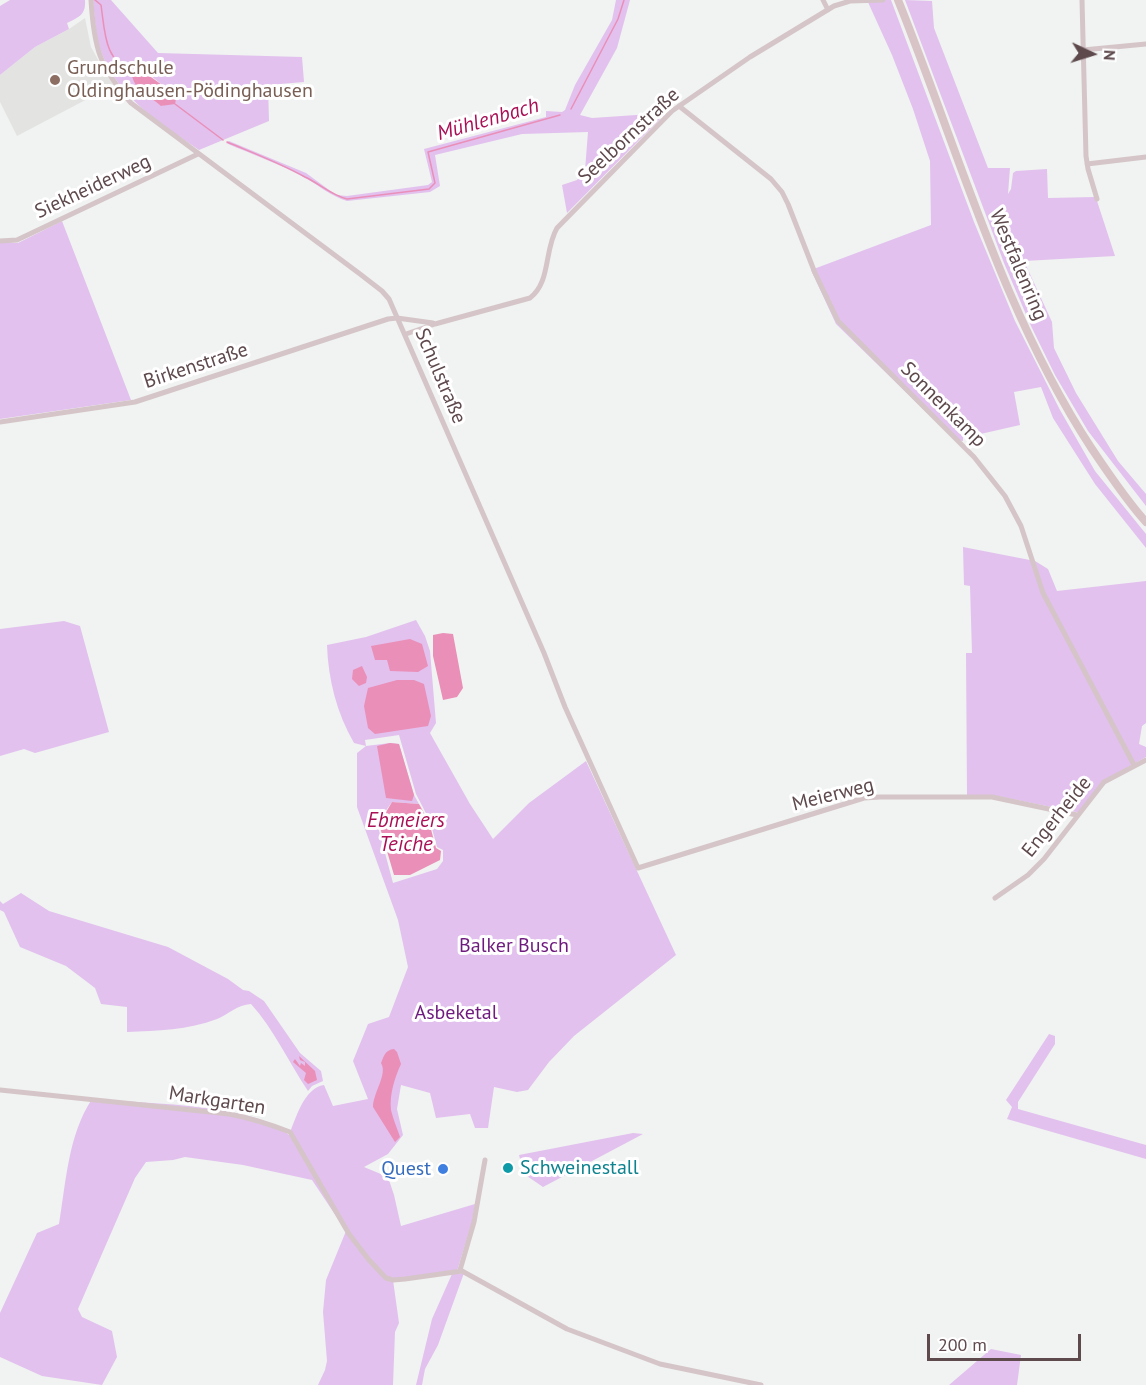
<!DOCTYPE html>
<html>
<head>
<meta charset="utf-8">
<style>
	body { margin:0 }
	#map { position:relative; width:1146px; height:1385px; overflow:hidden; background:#f0f3f1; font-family:"PT Sans",sans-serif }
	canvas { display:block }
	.north { position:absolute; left:1062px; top:24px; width:60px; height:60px; -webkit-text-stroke:4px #fff; paint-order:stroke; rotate:94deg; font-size:16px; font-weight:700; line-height:24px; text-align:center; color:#5e494d }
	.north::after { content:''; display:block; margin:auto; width:21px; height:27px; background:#5e494d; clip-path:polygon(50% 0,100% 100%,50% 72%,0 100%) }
	.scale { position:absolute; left:927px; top:1334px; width:154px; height:27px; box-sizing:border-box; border:3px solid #5e494d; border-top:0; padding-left:8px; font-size:18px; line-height:21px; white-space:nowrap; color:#5e494d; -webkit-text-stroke:4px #fff; paint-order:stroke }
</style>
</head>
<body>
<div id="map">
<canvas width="1146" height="1385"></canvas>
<div class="north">N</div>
<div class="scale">200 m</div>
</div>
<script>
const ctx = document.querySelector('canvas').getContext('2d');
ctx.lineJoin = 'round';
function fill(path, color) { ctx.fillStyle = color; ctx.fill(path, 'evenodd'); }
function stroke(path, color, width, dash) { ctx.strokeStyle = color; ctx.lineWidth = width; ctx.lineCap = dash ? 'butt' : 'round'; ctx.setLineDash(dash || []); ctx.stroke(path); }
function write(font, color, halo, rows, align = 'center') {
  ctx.font = font + ' "PT Sans",sans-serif'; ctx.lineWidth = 6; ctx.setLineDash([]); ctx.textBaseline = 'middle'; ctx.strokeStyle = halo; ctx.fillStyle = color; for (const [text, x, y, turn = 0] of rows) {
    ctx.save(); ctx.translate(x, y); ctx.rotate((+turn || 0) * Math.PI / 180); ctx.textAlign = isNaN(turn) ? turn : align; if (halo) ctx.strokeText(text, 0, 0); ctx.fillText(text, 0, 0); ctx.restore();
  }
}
fill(new Path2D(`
	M 85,18 L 91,47 L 106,74 L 114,85 L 17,136 L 0,102 L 0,75 L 35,47 L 69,29 Z`), '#e3e4e2');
fill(new Path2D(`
	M 10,0 L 85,0 C 86,15 79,17 67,23 L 69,29 L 35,47 L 0,75 L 0,6 Z
	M 93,0 L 111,0 L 158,53 L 302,57 L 304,82 L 268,85 L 269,121 L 199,150 C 162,125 119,98 102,54 C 95,37 95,18 93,0 ZM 146,72 L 165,87 L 176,99 L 162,106 L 140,91 Z
	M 616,0 L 630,0 L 617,48 L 580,115 L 592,118 L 666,113 L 567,213 L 562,185 L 577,180 L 585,170 L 588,132 L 522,134 L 435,155 L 440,186 L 430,192 L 347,201 C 331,196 321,187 307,179 C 281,164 253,155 226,143 L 229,141 L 306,173 L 336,195 L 347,196 L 428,185 L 432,182 L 424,149 L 546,117 L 546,111 L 562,112 L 565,110 L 575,85 L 612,20 Z
	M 867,0 L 891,0 L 974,222 L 1015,321 L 1060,410 L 1095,471 L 1146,534 L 1146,548 L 1095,484 L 1053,418 L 1041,387 L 1014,392 L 1020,425 L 963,438 L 963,441 L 955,440 L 836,324 L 811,270 L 931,225 L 930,161 L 913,109 L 892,55 Z
	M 905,0 L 932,1 L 934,28 L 988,168 L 1010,168 L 1008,194 L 1011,189 L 1013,173 L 1016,171 L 1047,169 L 1048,198 L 1095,197 L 1097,201 L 1115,256 L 1024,261 L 1052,322 L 1054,348 L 1076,393 L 1118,461 L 1146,494 L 1146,506 L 1088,431 L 1055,375 L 1031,326 L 1004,263 Z
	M 62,221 L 131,400 L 0,419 L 0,242 L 18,243 Z
	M 963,547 L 1035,561 L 1048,569 L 1057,591 L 1146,581 L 1146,723 L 1142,726 L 1139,744 L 1146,747 L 1146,757 L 1105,780 L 1081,813 L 997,796 L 967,795 L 966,653 L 972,653 L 970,586 L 964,585 Z
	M 416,620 L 425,636 L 430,651 L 436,723 L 430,733 L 470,804 L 493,839 L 529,803 L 586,761 L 676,955 L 574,1036 L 549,1062 L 528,1090 L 517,1092 L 494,1087 L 488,1128 L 475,1128 L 470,1114 L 436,1118 L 430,1093 L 401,1085 L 397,1109 L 403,1135 L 388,1154 L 364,1167 L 388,1177 L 394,1195 L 401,1226 L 475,1204 L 472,1222 L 457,1271 L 393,1280 L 399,1323 L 395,1332 L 393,1385 L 318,1385 L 325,1370 L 327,1361 L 323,1312 L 326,1280 L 346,1231 L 312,1180 L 243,1165 L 185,1157 L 173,1160 L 146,1162 L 135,1178 L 78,1309 L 82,1317 L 112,1331 L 117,1357 L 102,1385 L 42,1376 L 0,1357 L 0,1313 L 37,1233 L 59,1224 C 66,1183 68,1135 92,1099 C 137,1103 259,1104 289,1135 C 296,1118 304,1088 324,1085 L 333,1106 L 368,1099 L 353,1061 L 368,1024 L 389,1017 L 408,967 L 398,920 L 357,807 L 357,753 L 366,746 L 354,743 C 337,714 328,679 327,645 L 366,637 ZM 399,735 L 416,794 L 430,821 L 437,847 L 443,850 L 443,861 L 437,869 L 393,883 L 377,823 L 392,802 L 419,804 L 414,795 L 399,744 L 390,743 L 366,746 L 365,740 Z
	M 64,621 L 80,626 L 109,732 L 35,753 L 24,749 L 0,756 L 0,629 Z
	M 21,893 L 49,911 L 168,947 L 228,979 L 243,990 L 249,991 L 264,1001 L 300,1053 L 321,1071 L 323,1081 L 312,1086 L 308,1091 C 289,1063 274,1029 251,1004 C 237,1005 229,1014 217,1019 C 188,1030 157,1031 127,1032 L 127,1007 L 101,1004 L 95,988 L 66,966 L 20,947 L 4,912 L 0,910 L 0,901 L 3,904 Z
	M 1049,1034 L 1055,1036 L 1055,1044 L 1018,1102 L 1018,1109 L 1146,1145 L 1146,1159 L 1007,1119 L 1012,1107 L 1006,1100 Z
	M 633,1133 L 643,1134 L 543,1187 L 524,1174 L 519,1155 Z
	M 464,1273 L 438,1345 L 425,1369 L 422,1385 L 416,1385 L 432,1319 L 452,1274 Z
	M 991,1349 L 1021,1355 L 1017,1385 L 949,1385 Z`), '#e2c1ee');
fill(new Path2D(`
	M 141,70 L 165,87 L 176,99 L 175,104 L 161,106 C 150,96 136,92 132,76 L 135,71 Z
	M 443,633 L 453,634 L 463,688 L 457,697 L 443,700 L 433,656 L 433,635 Z
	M 410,639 L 422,644 L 428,666 L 418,672 L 390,671 L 387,660 L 375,660 L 371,646 Z
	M 362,666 L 367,677 L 366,683 L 359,686 L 352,679 L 353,670 Z
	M 397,680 L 414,680 L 424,684 L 431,716 L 428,726 L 375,734 L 368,728 L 364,706 L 368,688 Z
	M 390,743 L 399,744 L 414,795 L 412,801 L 386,798 L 377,746 Z
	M 392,802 L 419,804 L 429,822 L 436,848 L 441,851 L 440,860 L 410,875 L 394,875 L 379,824 Z
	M 394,1049 L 397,1052 L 401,1064 C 395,1077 389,1095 391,1110 C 393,1119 397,1128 400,1137 L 395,1142 L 373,1107 C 373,1093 388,1074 381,1063 C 384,1056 385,1050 394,1049 Z
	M 299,1056 L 315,1071 L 317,1080 L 308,1084 L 304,1080 L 306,1073 L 293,1062 L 295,1059 L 300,1066 L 301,1063 L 305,1066 L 305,1062 L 300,1060 Z`), '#ea8fb8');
stroke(new Path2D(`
	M 95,0 L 101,5 C 105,32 104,62 134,72
	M 175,104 L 223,140
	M 571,109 L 618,19 L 624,0
	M 227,142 C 253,153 280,163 305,177 C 320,184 331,195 347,199 L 429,189 L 435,183 L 428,152 L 560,115`), '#ea8fb8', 1.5);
stroke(new Path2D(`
	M 91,0 C 94,48 99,66 131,103 L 360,274 L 382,291 L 389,299 L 544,653 L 565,707 L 638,868 L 864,798 L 880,797 L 992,797 L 1077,815
	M 823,0 L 828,10
	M 1082,0 L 1086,156 L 1088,169 L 1097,199
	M 1083,50 L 1146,44
	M 679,106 L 771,179 L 782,192 L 788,204 L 815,273 L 838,321 L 974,457 L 1005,496 L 1021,526 L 1043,593 L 1134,765
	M 1087,164 L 1146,157
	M 0,241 L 17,240 L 198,154
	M 406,334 L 435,324 L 530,298 C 551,282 544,250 557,228 L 672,111 L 750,57 L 834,6 L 850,1 L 883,0
	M 0,422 L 135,402 L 388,319 L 397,318 L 433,323
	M 995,898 L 1028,875 L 1044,859 L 1104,782 L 1146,760
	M 0,1090 L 229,1114 C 250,1118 269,1124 290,1132 L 349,1234 L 369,1260 L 386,1278 L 393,1280 L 405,1279 L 462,1271 L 567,1329 L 660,1364 L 761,1385
	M 460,1270 L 474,1222 L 485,1160`), '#d5c5c8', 5);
stroke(new Path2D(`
	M 898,0 C 959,151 1002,312 1092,449 C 1109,474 1126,500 1146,522`), '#d8c4c7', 8);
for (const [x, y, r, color] of [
	[55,80,6,"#8d6e63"],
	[508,1168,6,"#0f9aa8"],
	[443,1169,6,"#3f7fe0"]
]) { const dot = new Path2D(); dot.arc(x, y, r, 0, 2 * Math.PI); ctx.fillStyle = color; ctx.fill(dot); stroke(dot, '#fff', 2); }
write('20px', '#785e54', '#fff', [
	["Grundschule",67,68],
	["Oldinghausen-Pödinghausen",67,91]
], 'left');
write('20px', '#5e494d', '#fff', [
	["Seelbornstraße",629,136,-43],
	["Siekheiderweg",93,187,-25],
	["Westfalenring",1018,265,67],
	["Birkenstraße",196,366,-18],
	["Schulstraße",440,376,67],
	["Sonnenkamp",943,405,45],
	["Meierweg",833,795,-14],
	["Engerheide",1057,817,-51],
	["Markgarten",217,1101,9]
]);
write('20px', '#6e1a7e', '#fff', [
	["Balker Busch",514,946],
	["Asbeketal",456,1013]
]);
write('20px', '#0d838f', '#fff', [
	["Schweinestall",520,1168]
], 'left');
write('20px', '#366cbe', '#fff', [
	["Quest",431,1169]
], 'right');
write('italic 21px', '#a91055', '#fff', [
	["Mühlenbach",488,120,-16],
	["Ebmeiers",406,821],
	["Teiche",406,845]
]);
</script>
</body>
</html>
